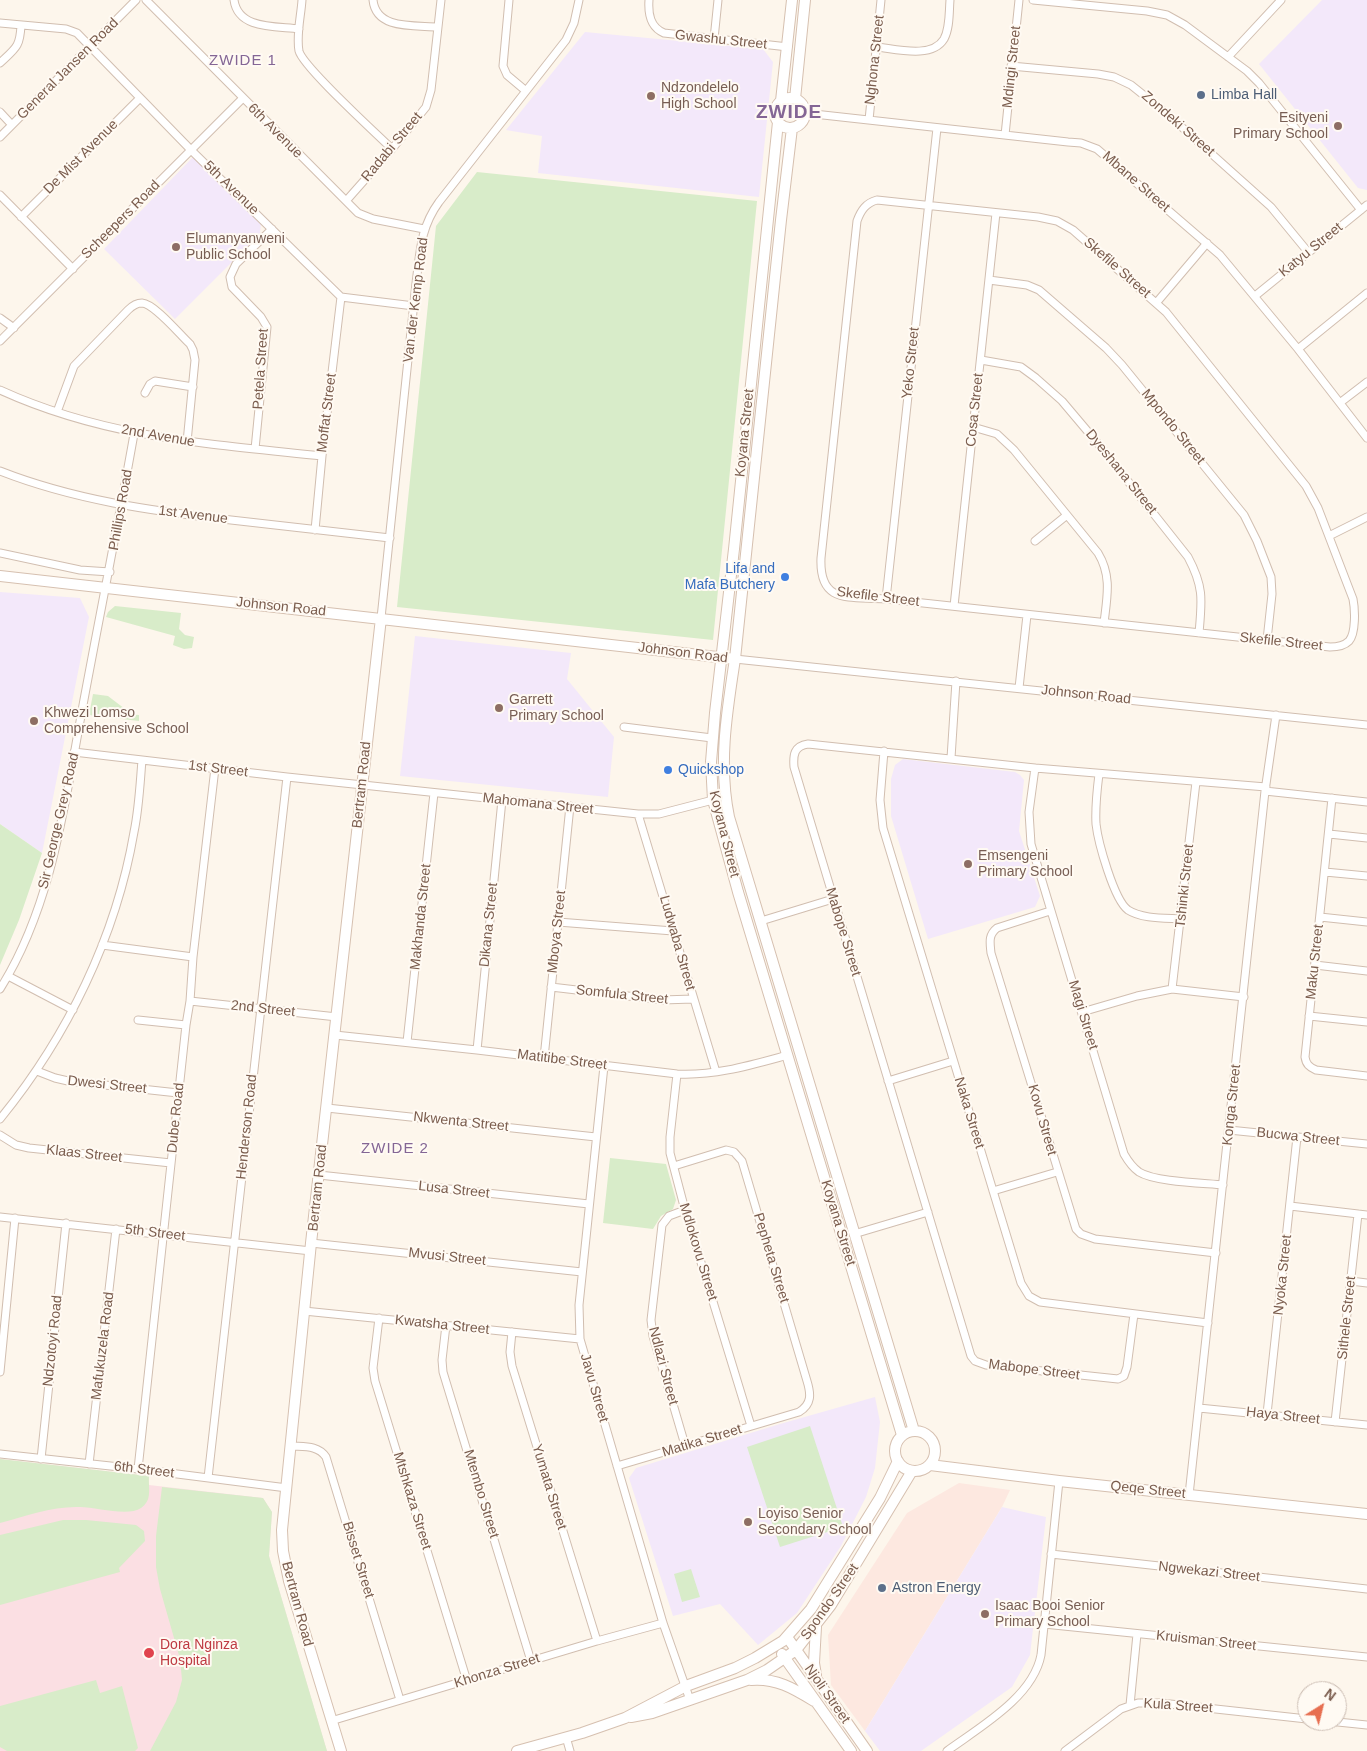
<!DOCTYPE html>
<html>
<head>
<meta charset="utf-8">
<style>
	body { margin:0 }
	#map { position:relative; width:1367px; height:1751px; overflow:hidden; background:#fdf6ec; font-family:Helvetica,sans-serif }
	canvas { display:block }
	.north { position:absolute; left:1297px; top:1681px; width:50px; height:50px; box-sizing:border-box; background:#fffaf3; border:1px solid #cabbb1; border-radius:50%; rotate:36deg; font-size:14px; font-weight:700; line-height:20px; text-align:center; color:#7a5c4d }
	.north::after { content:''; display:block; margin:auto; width:18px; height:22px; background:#e76f51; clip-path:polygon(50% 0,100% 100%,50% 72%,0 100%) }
</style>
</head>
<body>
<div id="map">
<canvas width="1367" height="1751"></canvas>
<div class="north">N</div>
</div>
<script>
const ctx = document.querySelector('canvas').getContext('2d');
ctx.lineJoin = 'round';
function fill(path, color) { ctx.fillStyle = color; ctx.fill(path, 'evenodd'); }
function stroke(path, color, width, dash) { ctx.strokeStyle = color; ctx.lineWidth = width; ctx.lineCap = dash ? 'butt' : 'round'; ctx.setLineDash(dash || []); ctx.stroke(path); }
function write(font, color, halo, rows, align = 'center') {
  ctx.font = font + ' Helvetica,sans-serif'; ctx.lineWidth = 4; ctx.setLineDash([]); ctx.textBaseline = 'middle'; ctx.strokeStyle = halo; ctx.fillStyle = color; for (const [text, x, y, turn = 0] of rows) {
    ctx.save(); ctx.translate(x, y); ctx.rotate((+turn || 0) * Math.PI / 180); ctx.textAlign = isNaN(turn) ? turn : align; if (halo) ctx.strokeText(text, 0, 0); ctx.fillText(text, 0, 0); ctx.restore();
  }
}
fill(new Path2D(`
	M 959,1483 L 1010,1490 L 1002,1507 L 865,1731 L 831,1685 L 828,1635 L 907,1513 Z`), '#fde8e0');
fill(new Path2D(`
	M 1322,0 L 1367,0 L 1367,190 L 1358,188 L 1259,64 Z
	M 585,32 L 763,49 L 773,62 L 759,197 L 538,173 L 542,136 L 506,130 Z
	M 193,157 L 261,222 L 260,234 L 175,319 L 104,249 Z
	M 0,592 L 80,598 L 89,617 L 42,853 L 0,824 Z
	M 415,636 L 571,653 L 567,679 L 614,737 L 608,797 L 400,776 Z
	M 903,759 L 1015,772 L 1020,775 L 1024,780 L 1019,831 L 1040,896 L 1035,907 L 928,939 L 891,816 L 891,779 L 895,765 Z
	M 875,1397 L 880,1422 L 875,1468 L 866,1497 L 841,1546 L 797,1613 L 758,1645 L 720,1604 L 673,1616 L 629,1478 L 636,1468 L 780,1424 Z
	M 1002,1507 L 1046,1517 L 1030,1655 L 1012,1687 L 921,1751 L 880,1751 L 865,1731 Z`), '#f3e8fa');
fill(new Path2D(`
	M 0,1459 L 149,1476 L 149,1485 L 263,1498 L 272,1512 L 269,1556 L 327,1751 L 0,1751 Z`), '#fbdfe3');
fill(new Path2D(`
	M 477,172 L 757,201 L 713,640 L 397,607 L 436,226 Z
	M 115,606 L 181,613 L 179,629 L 185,635 L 194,637 L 192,648 L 184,649 L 173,645 L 175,636 L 106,617 L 108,612 Z
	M 93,694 L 108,696 L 125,709 L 125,714 L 139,715 L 139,721 L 89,715 Z
	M 0,824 L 42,853 L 19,920 L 0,965 Z
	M 610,1158 L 666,1164 L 676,1200 L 673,1209 L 661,1216 L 653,1229 L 603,1223 Z
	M 810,1426 L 843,1527 L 780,1547 L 747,1447 Z
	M 0,1459 L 149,1476 C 148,1488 153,1500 141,1508 C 128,1517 96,1507 80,1507 C 53,1506 26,1516 0,1523 Z
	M 162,1487 L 263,1498 L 272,1512 L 269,1556 L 327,1751 L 150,1751 L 176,1702 L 182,1680 L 180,1659 L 160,1589 L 156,1567 L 156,1536 Z
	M 63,1520 L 86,1520 L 136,1525 L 144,1531 L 145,1541 L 119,1568 L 120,1572 L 0,1605 L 0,1535 Z
	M 691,1569 L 700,1597 L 682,1602 L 674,1574 Z
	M 96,1680 L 100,1693 L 122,1686 L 138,1748 L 135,1751 L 7,1751 L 0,1747 L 0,1706 Z`), '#d8ecc9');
const street = new Path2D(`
	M 146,0 L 358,213 L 373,219 L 424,229
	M 234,0 C 238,30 277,26 299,29
	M 302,0 C 301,16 296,35 299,51 C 303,67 376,133 392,149
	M 373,0 C 376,30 414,25 438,27
	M 509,0 L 503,66 L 507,75 L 526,91
	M 649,0 C 648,14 650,27 664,33 L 788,47
	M 1033,0 L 1147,11 L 1167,15 L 1185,25 L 1247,71 L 1259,83 L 1361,210
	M 0,23 L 66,29 L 77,33 L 191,150 L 341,297 L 414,306
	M 714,39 L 718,0
	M 877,47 C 896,49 932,59 944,39 C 950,28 949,12 950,0
	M 1228,57 L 1281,0
	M 0,63 C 16,48 20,47 21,25
	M 1011,66 L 1098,74 L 1114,77 L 1131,85 L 1166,113 L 1271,207 L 1308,252
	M 0,112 L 12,125
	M 805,113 L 1068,142 L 1081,143 L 1097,149 L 1220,255 L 1298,349 L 1367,438
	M 869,120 L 881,0
	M 1005,135 L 1019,0
	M 0,137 L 136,0
	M 0,195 L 73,269
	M 877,200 L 1038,217 L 1057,221 L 1073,230 L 1166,312 L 1306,486 L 1318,508 L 1353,599 C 1355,609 1356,633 1349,641 C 1344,646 1337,647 1330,647 L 886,599 C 850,596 819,605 821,558 L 857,221 C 861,210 866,203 877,200 Z
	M 346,201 L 392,149 L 426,107 L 431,90 L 441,0
	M 21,217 L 140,98
	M 989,280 L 1027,285 L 1039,290 L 1106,348 L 1122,365 L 1244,515 L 1257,541 L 1271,577 L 1272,594 L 1267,640
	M 1255,296 L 1367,205
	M 1157,302 L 1207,243
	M 0,318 L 14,328
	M 0,341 L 242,99
	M 1298,349 L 1367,293
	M 981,360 L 1021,367 L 1036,378 L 1062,401 L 1100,446 L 1188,557 C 1204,587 1202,600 1199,633
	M 0,390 C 105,438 209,444 322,456
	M 145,393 L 150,384 L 155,381 L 193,387
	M 1341,402 L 1367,382
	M 57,412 L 74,366 L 128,310 C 132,306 136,303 142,303 C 155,304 180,335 190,344 L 193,350 L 195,360 L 187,442
	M 973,427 L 997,434 L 1014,450 L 1098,553 C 1112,576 1107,597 1104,623
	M 255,449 L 267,327 L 261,317 L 232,287 L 230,277 L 236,264 L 272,229
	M 0,471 C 74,500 152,511 231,520 C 284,526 337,532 390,538
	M 315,530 L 322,456 L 341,297
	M 1329,536 L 1367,517
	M 1035,541 L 1067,515
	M 0,553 L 80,570 L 110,572
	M 886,599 L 937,128
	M 954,606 L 996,213
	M 381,618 L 416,283 C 420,253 420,228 439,202 L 566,40 L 574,23 L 579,0
	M 735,659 L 1367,725
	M 1019,688 L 1027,615
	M 624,727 L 712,738
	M 884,751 L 880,800 L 883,828 L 1021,1283 L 1029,1296 L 1040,1302 L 1208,1323
	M 74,752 L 287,777 L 638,814 L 659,814 L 713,800
	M 951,758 L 956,681
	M 1035,768 L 1029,812 L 1031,844 L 1124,1154 C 1128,1161 1132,1167 1139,1172 C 1155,1182 1203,1183 1223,1185
	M 1099,774 C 1097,790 1095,807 1096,824 C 1098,842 1114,900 1128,910 C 1142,919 1165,918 1181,919
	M 1265,791 L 1367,802
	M 1332,798 L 1305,1057 C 1306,1064 1309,1067 1316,1070 L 1367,1076
	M 638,814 L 716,1072
	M 1329,834 L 1367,838
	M 1325,872 L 1367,876
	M 1050,911 L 997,928 C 988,935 990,943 991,953 L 1076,1229 L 1081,1234 L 1095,1239 L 1216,1253
	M 1320,917 L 1367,922
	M 761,921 L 833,899
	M 558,922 L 673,931
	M 102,945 L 193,957
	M 1315,965 L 1367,971
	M 8,976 L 73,1010
	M 551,987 L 662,1000 L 693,999
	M 0,989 C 53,905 65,801 83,705 C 100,614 118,524 134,434
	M 1172,989 L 1196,782
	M 190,1001 L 337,1017
	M 1082,1012 L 1137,996 L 1172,989 L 1244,997
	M 1309,1016 L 1367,1022
	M 138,1020 L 186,1025
	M 335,1035 L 477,1050 L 677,1074 C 715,1076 751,1065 788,1055
	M 407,1042 L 434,793
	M 477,1050 L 502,800
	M 544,1058 L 570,806
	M 604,1066 L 579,1305 L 580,1339 L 663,1623 L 690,1700
	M 37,1071 L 55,1078 L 68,1081 L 178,1093
	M 677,1074 L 670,1137 L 670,1153 L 685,1210 L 751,1426
	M 888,1081 L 953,1061
	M 327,1108 L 596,1137
	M 0,1119 C 67,1037 116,937 134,832 C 139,808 140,784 142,760
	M 1229,1130 L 1367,1144
	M 0,1135 L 16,1145 L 29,1148 L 171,1163
	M 319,1175 L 589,1204
	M 993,1191 L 1057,1172
	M 1290,1206 L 1367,1215
	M 685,1210 L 669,1216 L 662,1225 L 651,1320 L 653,1336 L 685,1445
	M 0,1217 L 311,1251
	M 854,1234 L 928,1212
	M 311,1243 L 582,1272
	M 1351,1281 L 1367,1283
	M 304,1311 L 580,1339
	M 1134,1314 L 1127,1367 L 1124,1376 L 1118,1379 L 986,1365 L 975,1361 L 971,1356 L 794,767 C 793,755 794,746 808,744 L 1035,768 L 1266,787
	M 379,1318 L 373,1368 L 375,1381 L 467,1681
	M 446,1325 L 442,1360 L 443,1372 L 531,1661
	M 512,1332 L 510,1352 L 512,1366 L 597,1641
	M 0,1372 L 15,1218
	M 1199,1408 L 1367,1425
	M 1267,1414 L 1297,1137
	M 1335,1422 L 1358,1214
	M 291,1446 C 304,1447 318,1445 326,1457 L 400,1700
	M 0,1454 L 138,1469 L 287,1488
	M 41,1459 L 66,1223
	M 89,1464 L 116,1229
	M 617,1466 L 799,1412 C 812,1404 811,1394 807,1381 L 742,1161 L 734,1152 L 726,1150 L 674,1166
	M 138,1469 L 186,1025 L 190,1001 L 193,957 L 215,768
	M 208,1478 L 287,777
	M 1189,1495 L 1265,791 L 1276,715
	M 1051,1554 L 1367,1589
	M 1044,1624 L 1367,1657
	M 1130,1705 L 1137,1634
	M 331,1721 L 597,1641 L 663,1623
	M 1328,1721 L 1367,1725
	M 566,1737 L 570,1751
	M 947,1751 C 980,1727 1033,1697 1041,1655 L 1059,1481
	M 1065,1751 L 1121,1709 L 1138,1703 L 1161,1703 L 1307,1719`);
const secondary = new Path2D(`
	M775 113a15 15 0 1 1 30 0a15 15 0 1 1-30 0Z
	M 795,99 L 805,0
	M 781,101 L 792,0
	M 778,122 L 734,549 L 715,713 L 711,762 L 713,800 L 738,892 L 902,1435
	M 792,128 L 781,220 L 735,659 C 727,711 718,764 729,817 L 914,1431
	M 0,576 L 735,659
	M895 1451a20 20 0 1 1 40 0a20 20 0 1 1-40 0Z
	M 930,1465 L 1059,1481 L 1367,1514
	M 816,1627 L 814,1663 L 816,1675
	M 787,1637 L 867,1751
	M 782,1654 L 851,1751
	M 751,1680 C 776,1678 793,1688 814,1701
	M 631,1717 L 652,1713 L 747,1680 L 767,1670 L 796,1650 L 831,1605 L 912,1471
	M 341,1751 L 289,1581 L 283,1551 L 282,1530 L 311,1243 L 381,618
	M 517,1751 L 582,1733 L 625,1718 L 686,1686 L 735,1668 L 755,1658 L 783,1641 L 811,1609 L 880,1498 L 898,1461`);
stroke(street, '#d1beb0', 9);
stroke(secondary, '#d6c0b0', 12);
stroke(street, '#fff', 7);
stroke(secondary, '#fff', 10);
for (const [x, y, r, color] of [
	[1201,95,5,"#5c6f8a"],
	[651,96,5,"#8d6e63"],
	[1338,126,5,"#8d6e63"],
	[176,247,5,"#8d6e63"],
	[785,577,5,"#3f7fe0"],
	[499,708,5,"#8d6e63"],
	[34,721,5,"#8d6e63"],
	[668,770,5,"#3f7fe0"],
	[968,864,5,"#8d6e63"],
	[748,1522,5,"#8d6e63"],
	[882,1588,5,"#5c6f8a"],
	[985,1614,5,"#8d6e63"],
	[149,1653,6,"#e0444e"]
]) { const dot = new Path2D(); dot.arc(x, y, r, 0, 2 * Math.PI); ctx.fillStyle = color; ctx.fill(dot); stroke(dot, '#fffaf3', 2); }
write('14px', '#7a5c4d', '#fffaf3', [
	["Gwashu Street",721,40,6],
	["Nghona Street",875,60,-84],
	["Mdingi Street",1012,67,-84],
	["General Jansen Road",68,69,-45],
	["Zondeki Street",1178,124,41],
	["6th Avenue",275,131,45],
	["Radabi Street",392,147,-50],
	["De Mist Avenue",81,157,-45],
	["Mbane Street",1136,182,41],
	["5th Avenue",231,188,44],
	["Scheepers Road",121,220,-45],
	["Katyu Street",1311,250,-39],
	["Skefile Street",1117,268,41],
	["Van der Kemp Road",416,300,-83],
	["Yeko Street",911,363,-84],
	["Petela Street",261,369,-86],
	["Cosa Street",975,410,-84],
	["Moffat Street",327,413,-83],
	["Mpondo Street",1173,427,51],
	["Koyana Street",745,433,-84],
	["2nd Avenue",158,436,10],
	["Dyeshana Street",1121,472,51],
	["Phillips Road",121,510,-80],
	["1st Avenue",193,515,7],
	["Skefile Street",878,597,7],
	["Johnson Road",281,607,6],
	["Skefile Street",1281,642,6],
	["Johnson Road",683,653,7],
	["Johnson Road",1086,695,6],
	["1st Street",218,769,7],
	["Bertram Road",362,785,-84],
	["Mahomana Street",538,804,6],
	["Sir George Grey Road",59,821,-77],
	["Koyana Street",724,834,76],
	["Tshinki Street",1185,886,-84],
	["Makhanda Street",421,917,-84],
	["Dikana Street",489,925,-84],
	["Mboya Street",557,932,-84],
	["Mabope Street",843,932,73],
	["Ludwaba Street",677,943,74],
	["Maku Street",1315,962,-84],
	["Somfula Street",622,995,6],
	["2nd Street",263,1009,6],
	["Magi Street",1083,1015,73],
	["Matitibe Street",562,1060,7],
	["Dwesi Street",107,1085,6],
	["Konga Street",1232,1105,-84],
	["Naka Street",969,1113,73],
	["Dube Road",176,1118,-84],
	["Kovu Street",1042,1120,74],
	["Nkwenta Street",461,1122,6],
	["Henderson Road",247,1127,-84],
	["Bucwa Street",1298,1137,6],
	["Klaas Street",84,1154,6],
	["Bertram Road",318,1188,-84],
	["Lusa Street",454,1190,6],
	["Koyana Street",838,1223,73],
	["5th Street",155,1233,7],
	["Mdlokovu Street",698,1252,73],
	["Mvusi Street",447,1257,6],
	["Pepheta Street",771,1258,73],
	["Nyoka Street",1283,1275,-84],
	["Sithele Street",1347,1318,-84],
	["Kwatsha Street",442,1325,6],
	["Ndzotoyi Road",53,1341,-84],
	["Mafukuzela Road",103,1346,-83],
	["Ndlazi Street",663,1366,75],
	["Mabope Street",1034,1370,7],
	["Javu Street",594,1388,74],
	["Haya Street",1283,1416,6],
	["Matika Street",702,1441,-17],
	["6th Street",144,1470,7],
	["Yumata Street",549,1487,73],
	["Qeqe Street",1148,1490,6],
	["Mtembo Street",481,1494,73],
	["Mtshkaza Street",412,1501,73],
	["Bisset Street",358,1560,73],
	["Ngwekazi Street",1209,1572,6],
	["Spondo Street",830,1602,-55],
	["Bertram Road",297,1604,75],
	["Kruisman Street",1206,1641,6],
	["Khonza Street",497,1671,-17],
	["Njoli Street",827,1694,55],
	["Kula Street",1178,1706,4]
]);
write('14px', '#785e54', '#fffaf3', [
	["Ndzondelelo",661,88],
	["High School",661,104],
	["Esityeni",1328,118,"right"],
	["Primary School",1328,134,"right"],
	["Elumanyanweni",186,239],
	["Public School",186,255],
	["Garrett",509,700],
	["Primary School",509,716],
	["Khwezi Lomso",44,713],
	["Comprehensive School",44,729],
	["Emsengeni",978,856],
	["Primary School",978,872],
	["Loyiso Senior",758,1514],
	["Secondary School",758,1530],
	["Isaac Booi Senior",995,1606],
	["Primary School",995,1622]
], 'left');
write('14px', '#4e5e75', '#fffaf3', [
	["Limba Hall",1211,95],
	["Astron Energy",892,1588]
], 'left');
write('14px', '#366cbe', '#fffaf3', [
	["Lifa and",775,569],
	["Mafa Butchery",775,585],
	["Quickshop",678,770,"left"]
], 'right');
write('14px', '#be3a42', '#fffaf3', [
	["Dora Nginza",160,1645],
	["Hospital",160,1661]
], 'left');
ctx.letterSpacing = '1px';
write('15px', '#846695', '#fffaf3', [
	["ZWIDE 1",243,61],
	["ZWIDE 2",395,1149]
]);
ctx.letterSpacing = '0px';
ctx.letterSpacing = '1px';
write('bold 19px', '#846695', '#fffaf3', [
	["ZWIDE",789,113]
]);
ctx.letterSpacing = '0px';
</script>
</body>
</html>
